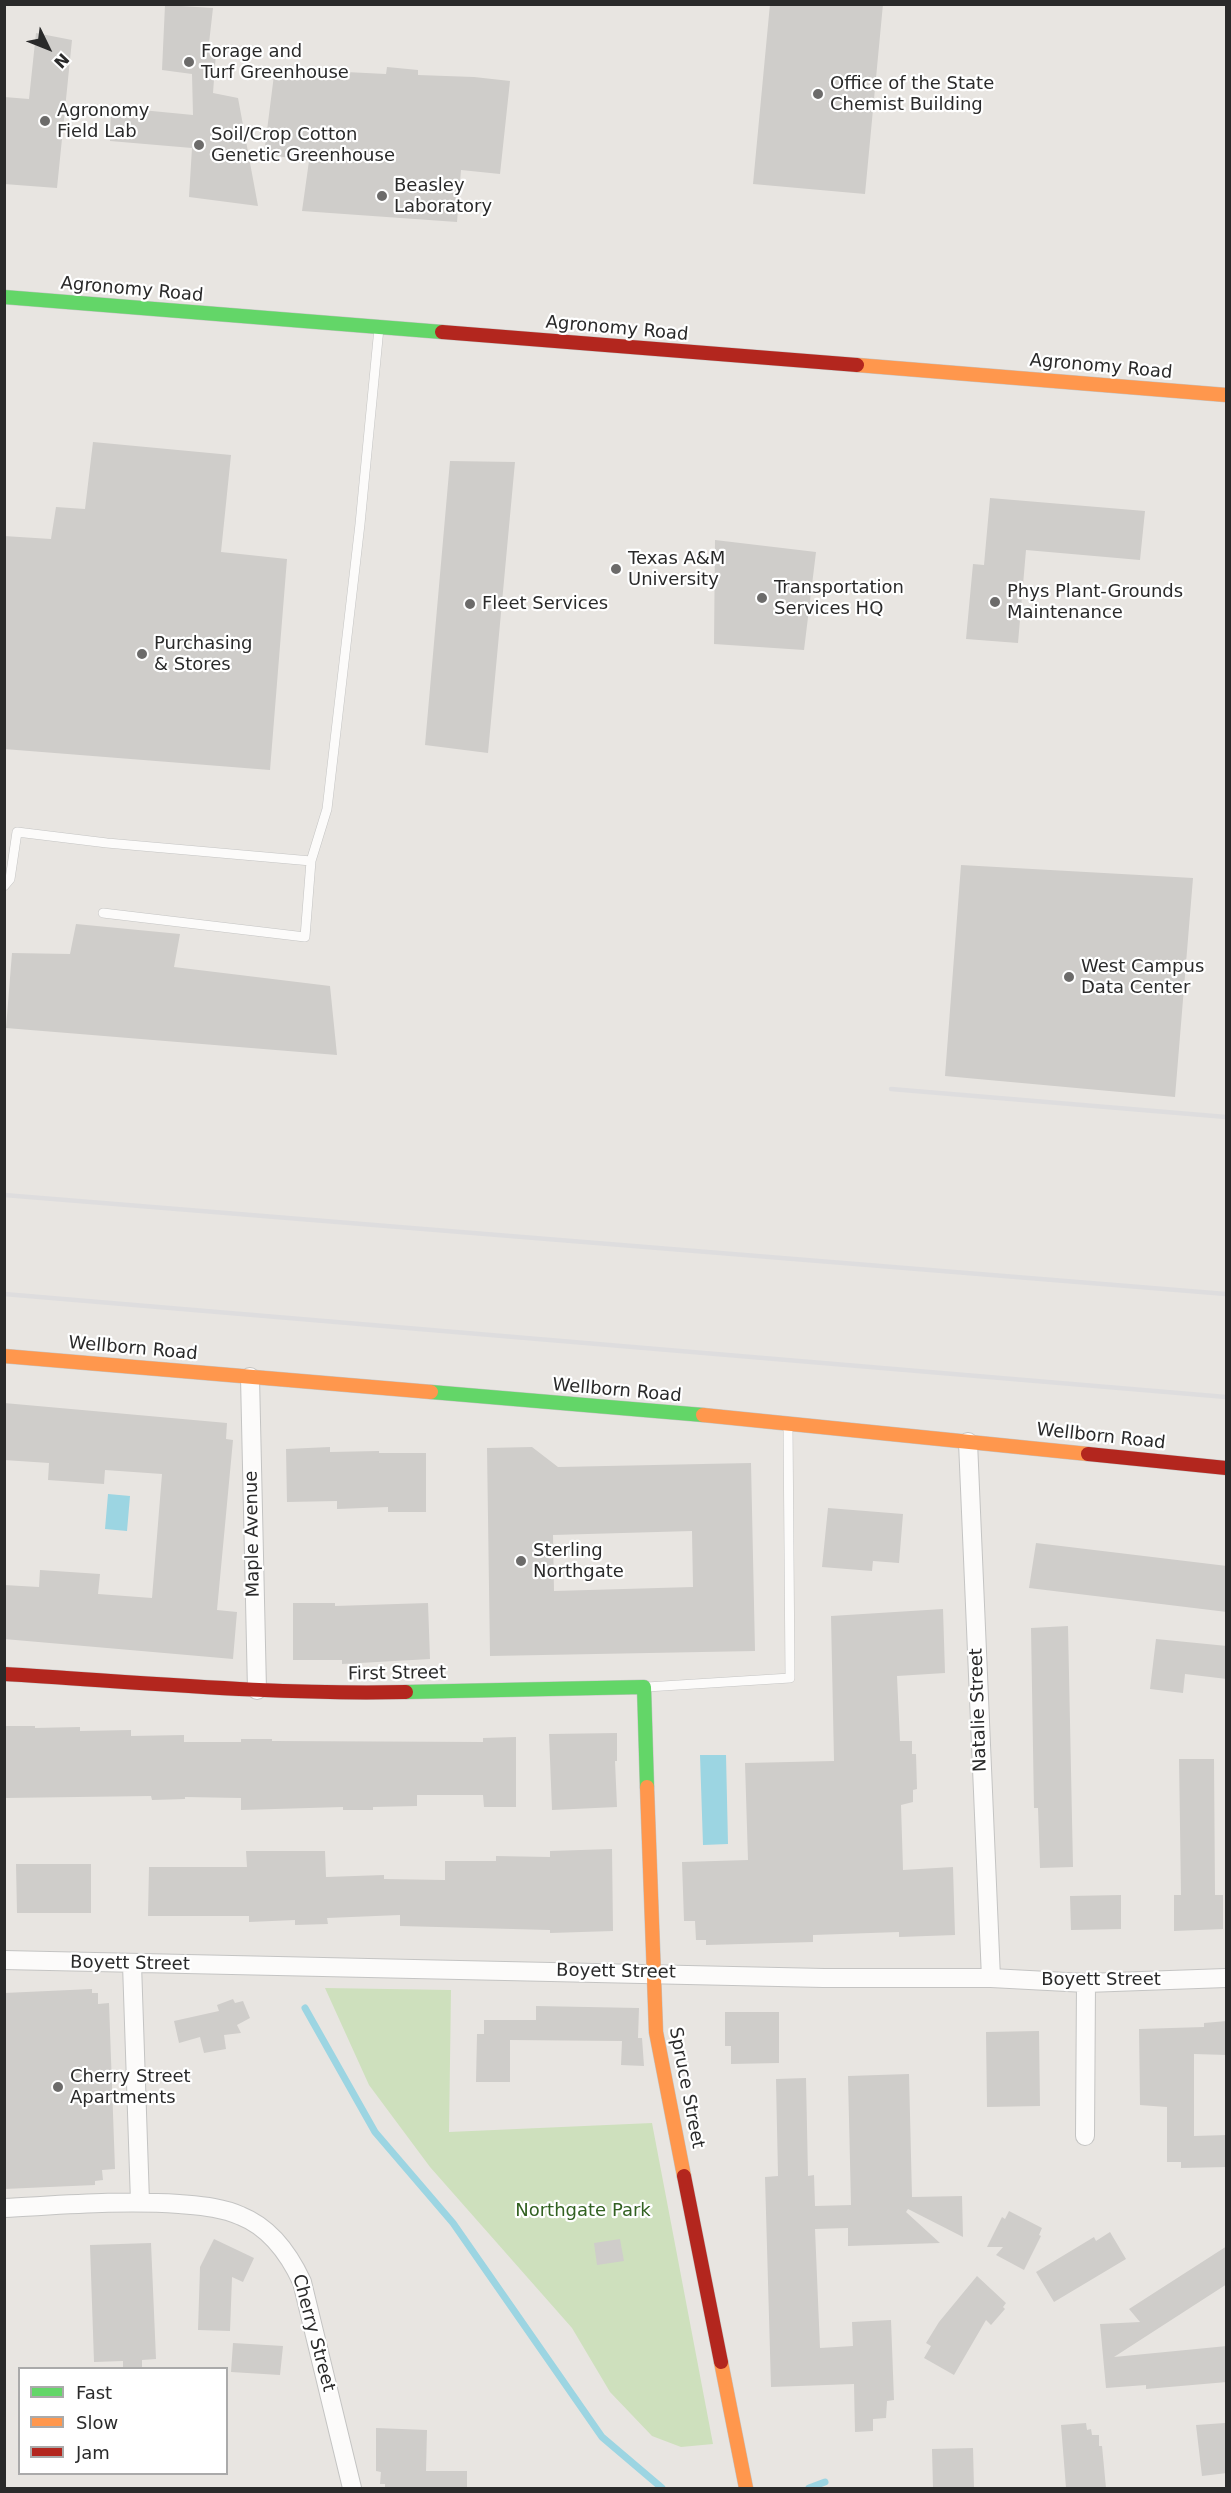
<!DOCTYPE html>
<html>
<head>
<meta charset="utf-8">
<style>
	body { margin:0 }
	#map { position:relative; width:1231px; height:2493px; overflow:hidden; background:#e8e5e1; font-family:"DejaVu Sans",sans-serif }
	canvas { display:block }
	.frame { position:absolute; inset:0; border:6px solid #2a2a2a; pointer-events:none }
	.legend { position:absolute; left:18px; top:2367px; width:210px; height:108px; box-sizing:border-box; background:#fff; border:2px solid #aaa; margin:0; padding:8px 10px; list-style:none; font-size:18px; color:#2a2a2a }
	.legend li { display:flex; align-items:center; gap:12px; height:30px }
	.legend b { width:30px; border:2px solid #aaa }
	.north { position:absolute; left:18px; top:18px; width:60px; height:60px; -webkit-text-stroke:4px #fff; paint-order:stroke; rotate:133deg; font-size:16px; font-weight:700; line-height:24px; text-align:center; color:#2a2a2a }
	.north::after { content:''; display:block; margin:auto; width:21px; height:27px; background:#2a2a2a; clip-path:polygon(50% 0,100% 100%,50% 72%,0 100%) }
</style>
</head>
<body>
<div id="map">
<canvas width="1231" height="2493"></canvas>
<div class="frame"></div>
<ul class="legend">
<li><b style="height:8px;background:#63d668"></b>Fast</li>
<li><b style="height:8px;background:#ff974d"></b>Slow</li>
<li><b style="height:8px;background:#b3261e"></b>Jam</li>
</ul>
<div class="north">N</div>
</div>
<script>
const ctx = document.querySelector('canvas').getContext('2d');
ctx.lineJoin = 'round';
function fill(path, color) { ctx.fillStyle = color; ctx.fill(path, 'evenodd'); }
function stroke(path, color, width, dash) { ctx.strokeStyle = color; ctx.lineWidth = width; ctx.lineCap = dash ? 'butt' : 'round'; ctx.setLineDash(dash || []); ctx.stroke(path); }
function write(font, color, halo, rows, align = 'center') {
  ctx.font = font + ' "DejaVu Sans",sans-serif'; ctx.lineWidth = 4.5; ctx.setLineDash([]); ctx.textBaseline = 'middle'; ctx.strokeStyle = halo; ctx.fillStyle = color; for (const [text, x, y, turn = 0] of rows) {
    ctx.save(); ctx.translate(x, y); ctx.rotate((+turn || 0) * Math.PI / 180); ctx.textAlign = isNaN(turn) ? turn : align; if (halo) ctx.strokeText(text, 0, 0); ctx.fillText(text, 0, 0); ctx.restore();
  }
}
fill(new Path2D(`
	M 325,1988 L 451,1990 L 449,2132 L 652,2123 L 713,2444 L 681,2447 L 652,2436 L 610,2392 L 572,2328 L 430,2167 L 369,2085 Z`), '#cee0bd');
fill(new Path2D(`
	M 108,1494 L 130,1496 L 127,1531 L 105,1529 Z
	M 700,1755 L 726,1755 L 728,1844 L 703,1845 Z`), '#9cd5e2');
stroke(new Path2D(`
	M 305,2008 L 375,2132 L 453,2223 L 602,2437 L 662,2488
	M 809,2488 L 825,2482`), '#9cd5e2', 7);
fill(new Path2D(`
	M 770,4 L 883,4 L 865,194 L 753,184 Z
	M 165,5 L 213,8 L 208,52 L 216,53 L 213,93 L 238,98 L 258,206 L 189,197 L 192,148 L 110,141 L 111,107 L 193,115 L 192,74 L 162,70 Z
	M 36,33 L 72,40 L 57,188 L 4,184 L 4,97 L 29,99 Z
	M 387,67 L 418,70 L 418,75 L 474,77 L 510,81 L 500,174 L 461,170 L 457,222 L 302,211 L 309,161 L 264,154 L 274,75 L 308,75 L 308,70 L 345,74 L 346,72 L 386,74 Z
	M 93,442 L 231,455 L 221,552 L 287,559 L 270,770 L 4,749 L 4,536 L 51,539 L 56,507 L 85,509 Z
	M 450,461 L 515,462 L 488,753 L 425,745 Z
	M 990,498 L 1145,511 L 1140,560 L 1026,550 L 1018,643 L 966,639 L 973,564 L 984,565 Z
	M 715,540 L 816,552 L 804,650 L 714,644 Z
	M 961,865 L 1193,878 L 1175,1097 L 945,1076 Z
	M 76,924 L 180,934 L 174,967 L 330,986 L 337,1055 L 6,1028 L 12,953 L 70,954 Z
	M 4,1403 L 227,1423 L 226,1439 L 233,1440 L 217,1610 L 237,1612 L 233,1659 L 4,1639 L 4,1585 L 39,1587 L 40,1570 L 100,1574 L 98,1594 L 152,1598 L 162,1474 L 105,1470 L 104,1484 L 48,1480 L 49,1463 L 4,1460 Z
	M 330,1447 L 330,1452 L 379,1451 L 379,1453 L 426,1453 L 426,1512 L 388,1512 L 388,1507 L 337,1509 L 337,1501 L 287,1502 L 286,1449 Z
	M 532,1447 L 558,1467 L 751,1463 L 755,1651 L 490,1656 L 487,1448 ZM 692,1531 L 693,1587 L 554,1591 L 553,1535 Z
	M 828,1508 L 903,1514 L 899,1563 L 873,1561 L 872,1571 L 822,1567 Z
	M 1036,1543 L 1227,1566 L 1227,1612 L 1029,1588 Z
	M 293,1603 L 335,1603 L 335,1606 L 428,1603 L 430,1659 L 342,1664 L 342,1660 L 293,1660 Z
	M 943,1609 L 945,1673 L 897,1676 L 900,1741 L 912,1741 L 912,1754 L 916,1754 L 917,1789 L 913,1790 L 913,1802 L 901,1805 L 903,1870 L 953,1867 L 955,1935 L 899,1937 L 899,1932 L 813,1935 L 813,1942 L 706,1945 L 706,1940 L 696,1940 L 695,1921 L 684,1921 L 682,1862 L 748,1860 L 745,1763 L 834,1761 L 831,1616 Z
	M 1068,1626 L 1073,1867 L 1040,1868 L 1038,1808 L 1034,1808 L 1031,1628 Z
	M 1156,1639 L 1227,1646 L 1227,1679 L 1185,1674 L 1183,1693 L 1150,1689 Z
	M 4,1726 L 35,1726 L 35,1728 L 80,1727 L 80,1731 L 131,1730 L 131,1736 L 184,1735 L 184,1742 L 241,1742 L 241,1739 L 272,1739 L 272,1741 L 483,1742 L 483,1738 L 516,1737 L 516,1807 L 484,1807 L 483,1795 L 417,1795 L 417,1806 L 373,1807 L 373,1810 L 343,1810 L 343,1807 L 241,1810 L 241,1798 L 185,1797 L 185,1799 L 152,1800 L 151,1796 L 4,1798 Z
	M 617,1733 L 617,1761 L 615,1761 L 617,1807 L 552,1810 L 549,1734 Z
	M 1179,1759 L 1214,1759 L 1215,1895 L 1223,1895 L 1223,1929 L 1174,1931 L 1174,1895 L 1181,1895 Z
	M 612,1849 L 613,1931 L 550,1933 L 550,1930 L 400,1926 L 400,1915 L 327,1918 L 328,1924 L 295,1925 L 295,1920 L 249,1922 L 249,1916 L 148,1916 L 149,1867 L 247,1867 L 246,1851 L 325,1851 L 326,1877 L 384,1875 L 384,1879 L 445,1880 L 445,1861 L 496,1861 L 496,1856 L 550,1857 L 550,1851 Z
	M 16,1864 L 91,1864 L 91,1913 L 17,1913 Z
	M 1121,1895 L 1121,1929 L 1071,1930 L 1070,1896 Z
	M 92,1989 L 92,1993 L 98,1993 L 98,2004 L 109,2003 L 115,2169 L 102,2170 L 103,2180 L 95,2181 L 95,2185 L 4,2189 L 4,1993 Z
	M 233,1999 L 235,2003 L 243,2001 L 250,2018 L 237,2025 L 241,2033 L 224,2035 L 226,2049 L 204,2053 L 200,2037 L 179,2043 L 174,2021 L 219,2011 L 217,2005 Z
	M 536,2006 L 639,2008 L 638,2038 L 642,2038 L 644,2066 L 621,2065 L 622,2041 L 510,2040 L 510,2082 L 476,2082 L 477,2034 L 484,2034 L 484,2020 L 536,2020 Z
	M 725,2012 L 779,2012 L 779,2063 L 731,2064 L 731,2046 L 725,2046 Z
	M 1227,2021 L 1227,2055 L 1194,2054 L 1194,2136 L 1227,2135 L 1227,2167 L 1181,2168 L 1181,2162 L 1167,2162 L 1167,2107 L 1140,2105 L 1139,2029 L 1204,2027 L 1204,2023 Z
	M 1039,2031 L 1040,2106 L 987,2107 L 986,2032 Z
	M 909,2074 L 912,2197 L 962,2196 L 963,2237 L 908,2209 L 906,2212 L 940,2243 L 848,2246 L 848,2228 L 815,2229 L 820,2348 L 853,2346 L 852,2322 L 891,2320 L 894,2400 L 887,2401 L 886,2418 L 873,2419 L 873,2431 L 855,2432 L 854,2384 L 771,2387 L 765,2177 L 778,2176 L 776,2079 L 806,2078 L 808,2176 L 814,2175 L 815,2206 L 851,2205 L 848,2076 Z
	M 1009,2211 L 1042,2228 L 1039,2235 L 1041,2236 L 1024,2270 L 996,2255 L 1003,2247 L 987,2247 L 1002,2217 L 1005,2219 Z
	M 1110,2232 L 1126,2259 L 1054,2302 L 1036,2272 L 1094,2237 L 1096,2241 Z
	M 214,2239 L 254,2258 L 243,2282 L 232,2277 L 230,2331 L 198,2330 L 200,2267 Z
	M 620,2239 L 624,2261 L 597,2265 L 594,2243 Z
	M 151,2243 L 156,2359 L 142,2360 L 142,2368 L 123,2368 L 123,2361 L 94,2362 L 90,2245 Z
	M 1227,2246 L 1227,2284 L 1114,2357 L 1227,2346 L 1227,2382 L 1146,2389 L 1146,2385 L 1106,2388 L 1100,2324 L 1140,2322 L 1129,2309 Z
	M 977,2276 L 1006,2303 L 1003,2307 L 1005,2309 L 991,2325 L 986,2320 L 954,2375 L 924,2358 L 931,2346 L 926,2343 L 939,2322 Z
	M 233,2343 L 283,2346 L 280,2375 L 231,2372 Z
	M 1086,2423 L 1087,2430 L 1091,2429 L 1092,2435 L 1099,2435 L 1099,2446 L 1102,2446 L 1106,2488 L 1066,2488 L 1061,2425 Z
	M 1225,2423 L 1227,2473 L 1202,2476 L 1196,2425 Z
	M 376,2428 L 427,2430 L 426,2471 L 467,2471 L 467,2488 L 385,2488 L 385,2484 L 380,2484 L 381,2472 L 376,2471 Z
	M 973,2448 L 974,2488 L 933,2488 L 932,2449 Z`), '#cfcdca');
const lane = new Path2D(`
	M 4,886 L 10,879 L 17,832 L 107,843 L 311,861 L 327,809 L 360,524 L 379,328
	M 103,913 L 305,937 L 311,861
	M 647,1687 L 790,1678 L 788,1425`);
const street = new Path2D(`
	M 250,1377 L 257,1690
	M 968,1442 L 991,1978
	M 4,1960 L 824,1978 L 991,1978 L 1086,1983 L 1226,1978
	M 132,1964 L 140,2202
	M 1085,2136 L 1086,1983
	M 4,2208 C 63,2205 121,2200 179,2204 C 201,2206 221,2207 241,2216 C 271,2228 289,2254 302,2282 L 352,2488`);
const fast = new Path2D(`
	M 4,297 L 442,332
	M 431,1392 L 703,1415
	M 406,1692 L 644,1687 L 647,1787`);
const slow = new Path2D(`
	M 857,365 L 1226,395
	M 4,1356 L 431,1392
	M 703,1415 L 1088,1454
	M 647,1787 L 656,2032 L 684,2176
	M 721,2362 L 746,2488`);
const jam = new Path2D(`
	M 442,332 L 857,365
	M 1088,1454 L 1226,1468
	M 4,1674 C 138,1682 272,1695 406,1692
	M 684,2176 L 721,2362`);
stroke(lane, '#c4c4c3', 10);
stroke(street, '#c4c4c3', 20);
stroke(fast, '#c4c4c3', 15);
stroke(slow, '#c4c4c3', 15);
stroke(jam, '#c4c4c3', 15);
stroke(lane, '#fcfbfa', 9);
stroke(street, '#fcfbfa', 18);
stroke(fast, '#63d668', 14);
stroke(slow, '#ff974d', 14);
stroke(jam, '#b3261e', 14);
stroke(new Path2D(`
	M 891,1089 L 1226,1117
	M 4,1195 L 1226,1294
	M 4,1294 L 1226,1397`), '#deddde', 4.5);
for (const [x, y, r, color] of [
	[189,62,6,"#6c6b6a"],
	[818,94,6,"#6c6b6a"],
	[45,121,6,"#6c6b6a"],
	[199,145,6,"#6c6b6a"],
	[382,196,6,"#6c6b6a"],
	[616,569,6,"#6c6b6a"],
	[762,598,6,"#6c6b6a"],
	[995,602,6,"#6c6b6a"],
	[470,604,6,"#6c6b6a"],
	[142,654,6,"#6c6b6a"],
	[1069,977,6,"#6c6b6a"],
	[521,1561,6,"#6c6b6a"],
	[58,2087,6,"#6c6b6a"]
]) { const dot = new Path2D(); dot.arc(x, y, r, 0, 2 * Math.PI); ctx.fillStyle = color; ctx.fill(dot); stroke(dot, '#fff', 2); }
write('18px', '#2a2a2a', '#fff', [
	["Forage and",201,52],
	["Turf Greenhouse",201,73],
	["Office of the State",830,84],
	["Chemist Building",830,105],
	["Agronomy",57,111],
	["Field Lab",57,132],
	["Soil/Crop Cotton",211,135],
	["Genetic Greenhouse",211,156],
	["Beasley",394,186],
	["Laboratory",394,207],
	["Texas A&M",628,559],
	["University",628,580],
	["Transportation",774,588],
	["Services HQ",774,609],
	["Phys Plant-Grounds",1007,592],
	["Maintenance",1007,613],
	["Fleet Services",482,604],
	["Purchasing",154,644],
	["& Stores",154,665],
	["West Campus",1081,967],
	["Data Center",1081,988],
	["Sterling",533,1551],
	["Northgate",533,1572],
	["Cherry Street",70,2077],
	["Apartments",70,2098]
], 'left');
write('18px', '#2a2a2a', '#fff', [
	["Agronomy Road",132,290,5],
	["Agronomy Road",617,329,5],
	["Agronomy Road",1101,367,5],
	["Wellborn Road",133,1349,5],
	["Wellborn Road",617,1391,5],
	["Wellborn Road",1101,1437,6],
	["Maple Avenue",253,1534,-91],
	["First Street",397,1674,-1],
	["Natalie Street",979,1710,-92],
	["Boyett Street",130,1964,1],
	["Boyett Street",616,1972,1],
	["Boyett Street",1101,1980],
	["Spruce Street",686,2088,79],
	["Cherry Street",313,2333,75]
]);
write('18px', '#326121', '#fff', [
	["Northgate Park",583,2211]
]);
</script>
</body>
</html>
